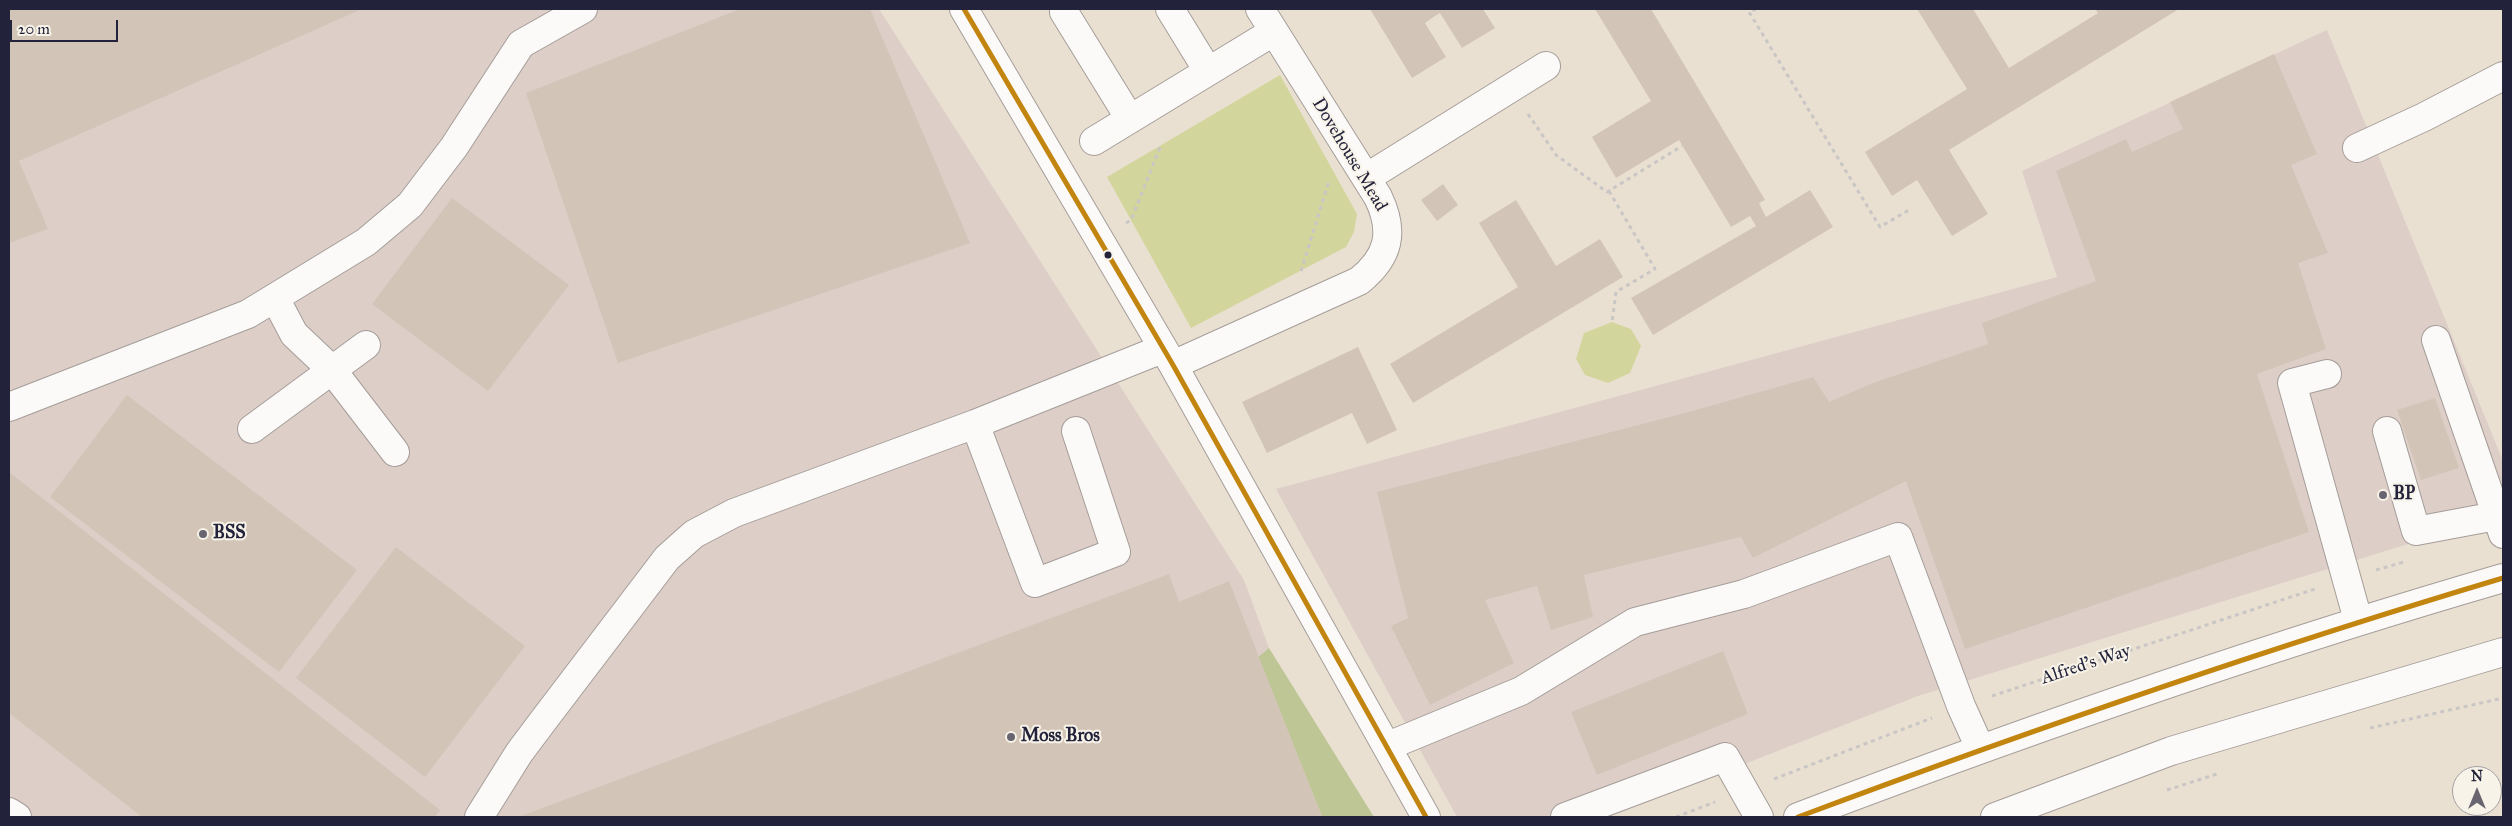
<!DOCTYPE html>
<html>
<head>
<meta charset="utf-8">
<style>
	body { margin:0 }
	#map { position:relative; width:2512px; height:826px; overflow:hidden; background:#eae0d2; font-family:"IM FELL Great Primer",serif }
	canvas { display:block }
	.frame { position:absolute; inset:0; border:10px solid #22223b; pointer-events:none }
	.north { position:absolute; left:2452px; top:766px; width:50px; height:50px; box-sizing:border-box; background:#f7f3e8; border:1px solid #a29fa3; border-radius:50%; rotate:0deg; font-size:14px; font-weight:700; line-height:20px; text-align:center; color:#22223b }
	.north::after { content:''; display:block; margin:auto; width:18px; height:22px; background:#686470; clip-path:polygon(50% 0,100% 100%,50% 72%,0 100%) }
	.scale { position:absolute; left:10px; top:20px; width:108px; height:22px; box-sizing:border-box; border:2px solid #22223b; border-top:0; padding-left:6px; font-size:15px; line-height:18px; white-space:nowrap; color:#22223b; -webkit-text-stroke:4px #f7f3e8; paint-order:stroke }
</style>
</head>
<body>
<div id="map">
<canvas width="2512" height="826"></canvas>
<div class="frame"></div>
<div class="north">N</div>
<div class="scale">20 m</div>
</div>
<script>
const ctx = document.querySelector('canvas').getContext('2d');
ctx.lineJoin = 'round';
function fill(path, color) { ctx.fillStyle = color; ctx.fill(path, 'evenodd'); }
function stroke(path, color, width, dash) { ctx.strokeStyle = color; ctx.lineWidth = width; ctx.lineCap = dash ? 'butt' : 'round'; ctx.setLineDash(dash || []); ctx.stroke(path); }
function write(font, color, halo, rows, align = 'center') {
  ctx.font = font + ' "IM FELL Great Primer",serif'; ctx.lineWidth = 4; ctx.setLineDash([]); ctx.textBaseline = 'middle'; ctx.strokeStyle = halo; ctx.fillStyle = color; for (const [text, x, y, turn = 0] of rows) {
    ctx.save(); ctx.translate(x, y); ctx.rotate((+turn || 0) * Math.PI / 180); ctx.textAlign = isNaN(turn) ? turn : align; if (halo) ctx.strokeText(text, 0, 0); ctx.fillText(text, 0, 0); ctx.restore();
  }
}
fill(new Path2D(`
	M 9,9 L 879,9 L 1244,580 L 1269,648 L 1258,657 L 1322,817 L 9,817 Z
	M 2327,30 L 2503,461 L 2503,493 L 2479,522 L 1918,696 L 1609,817 L 1457,817 L 1276,489 L 2057,277 L 2022,171 Z`), '#ddcec8');
fill(new Path2D(`
	M 1280,75 L 1357,214 L 1354,232 L 1346,247 L 1191,328 L 1107,177 Z
	M 1612,322 L 1631,329 L 1641,346 L 1630,373 L 1608,383 L 1585,375 L 1576,359 L 1584,333 Z`), '#d3d69c');
fill(new Path2D(`
	M 1269,648 L 1374,817 L 1322,817 L 1258,657 Z`), '#bdc694');
fill(new Path2D(`
	M 9,9 L 362,9 L 19,161 L 48,229 L 9,243 Z
	M 740,9 L 870,9 L 970,243 L 618,363 L 526,93 Z
	M 1370,9 L 1483,9 L 1495,28 L 1462,48 L 1440,13 L 1432,18 L 1425,23 L 1446,57 L 1412,78 Z
	M 1595,9 L 1651,9 L 1765,200 L 1759,203 L 1766,217 L 1810,190 L 1833,227 L 1653,335 L 1631,298 L 1756,226 L 1750,216 L 1731,227 L 1679,140 L 1616,178 L 1592,137 L 1651,101 Z
	M 1917,9 L 1973,9 L 2009,68 L 2098,13 L 2095,9 L 2179,9 L 1949,150 L 1988,214 L 1952,236 L 1917,180 L 1892,196 L 1865,152 L 1967,89 Z
	M 2274,54 L 2317,154 L 2291,165 L 2328,253 L 2298,263 L 2326,349 L 2257,374 L 2309,532 L 1965,649 L 1906,481 L 1753,558 L 1741,537 L 1584,575 L 1593,617 L 1551,630 L 1537,586 L 1485,600 L 1514,663 L 1430,705 L 1391,626 L 1408,618 L 1377,492 L 1685,413 L 1813,377 L 1829,402 L 1873,383 L 1988,344 L 1982,323 L 2096,281 L 2056,171 L 2126,139 L 2132,152 L 2183,129 L 2170,102 Z
	M 1443,184 L 1458,205 L 1437,221 L 1421,200 Z
	M 452,198 L 569,285 L 488,391 L 372,304 Z
	M 1516,200 L 1556,266 L 1600,239 L 1623,277 L 1413,403 L 1390,364 L 1518,287 L 1479,223 Z
	M 1358,347 L 1397,430 L 1367,444 L 1352,413 L 1267,453 L 1242,402 Z
	M 127,395 L 357,570 L 279,672 L 50,497 Z
	M 2435,398 L 2459,468 L 2421,480 L 2397,410 Z
	M 9,472 L 440,810 L 435,817 L 142,817 L 9,713 Z
	M 396,547 L 525,646 L 425,777 L 296,678 Z
	M 1169,574 L 1179,602 L 1229,581 L 1322,817 L 518,817 Z
	M 1723,651 L 1748,714 L 1597,775 L 1571,712 Z`), '#d2c5b7');
const minor = new Path2D(`
	M 964,9 L 1173,365 L 1426,817
	M 1170,9 L 1208,71
	M 1064,12 L 1130,119
	M 1094,141 L 1273,32
	M 2357,148 L 2424,117 L 2503,76
	M 1366,178 L 1546,66
	M 275,298 L 294,334 L 332,370 L 395,452
	M 2436,340 L 2503,534
	M 1173,365 L 1359,281 C 1389,257 1395,232 1378,197 L 1260,9
	M 2327,374 L 2292,383 L 2358,620
	M 9,407 L 248,314 L 366,242 L 410,205 L 454,147 L 521,44 L 583,9
	M 975,424 L 1035,583 L 1116,552 L 1076,431
	M 252,429 L 366,345
	M 2387,431 L 2416,531 L 2496,516
	M 1388,746 L 1521,691 L 1635,622 L 1744,594 L 1898,537 L 1961,706 L 1980,748
	M 9,812 L 17,817
	M 479,817 L 519,753 L 543,721 L 667,558 L 694,534 L 734,513 L 975,424 L 1162,349
	M 1565,817 L 1725,757 L 1759,817`);
const highway = new Path2D(`
	M 1798,817 C 2030,729 2265,647 2503,578
	M 1995,817 L 2171,751 L 2503,652`);
stroke(minor, '#a49d99', 30);
stroke(highway, '#a49d99', 30);
stroke(new Path2D(`
	M 1756,9 L 1749,12 L 1880,227 L 1909,210
	M 1528,114 L 1556,155 L 1607,192 L 1682,146
	M 1609,191 L 1655,269 L 1616,292 L 1612,322
	M 1126,223 L 1131,220 L 1161,145
	M 1301,271 L 1329,181
	M 2376,570 L 2404,562
	M 1992,696 L 2315,589
	M 2370,728 L 2503,698
	M 1774,779 L 1932,718
	M 2167,790 L 2220,773
	M 1676,817 L 1715,802`), '#c9c6c5', 3, [4, 4]);
stroke(minor, '#fcfaf8', 28);
stroke(highway, '#fcfaf8', 28);
stroke(new Path2D(`
	M 964,9 L 1173,365 L 1426,817
	M 1798,817 C 2031,730 2265,649 2503,578`), '#c2850f', 5);
for (const [x, y, r, color] of [
	[1108,255,4.5,"#22223b"],
	[2383,495,5,"#686470"],
	[203,534,5,"#686470"],
	[1011,737,5,"#686470"]
]) { const dot = new Path2D(); dot.arc(x, y, r, 0, 2 * Math.PI); ctx.fillStyle = color; ctx.fill(dot); stroke(dot, '#f7f3e8', 2); }
write('18px', '#22223b', '#f7f3e8', [
	["Dovehouse Mead",1349,155,59],
	["Alfred's Way",2086,665,-18]
]);
write('bold 18px', '#22223b', '#f7f3e8', [
	["BP",2393,495],
	["BSS",213,534],
	["Moss Bros",1021,737]
], 'left');
</script>
</body>
</html>
